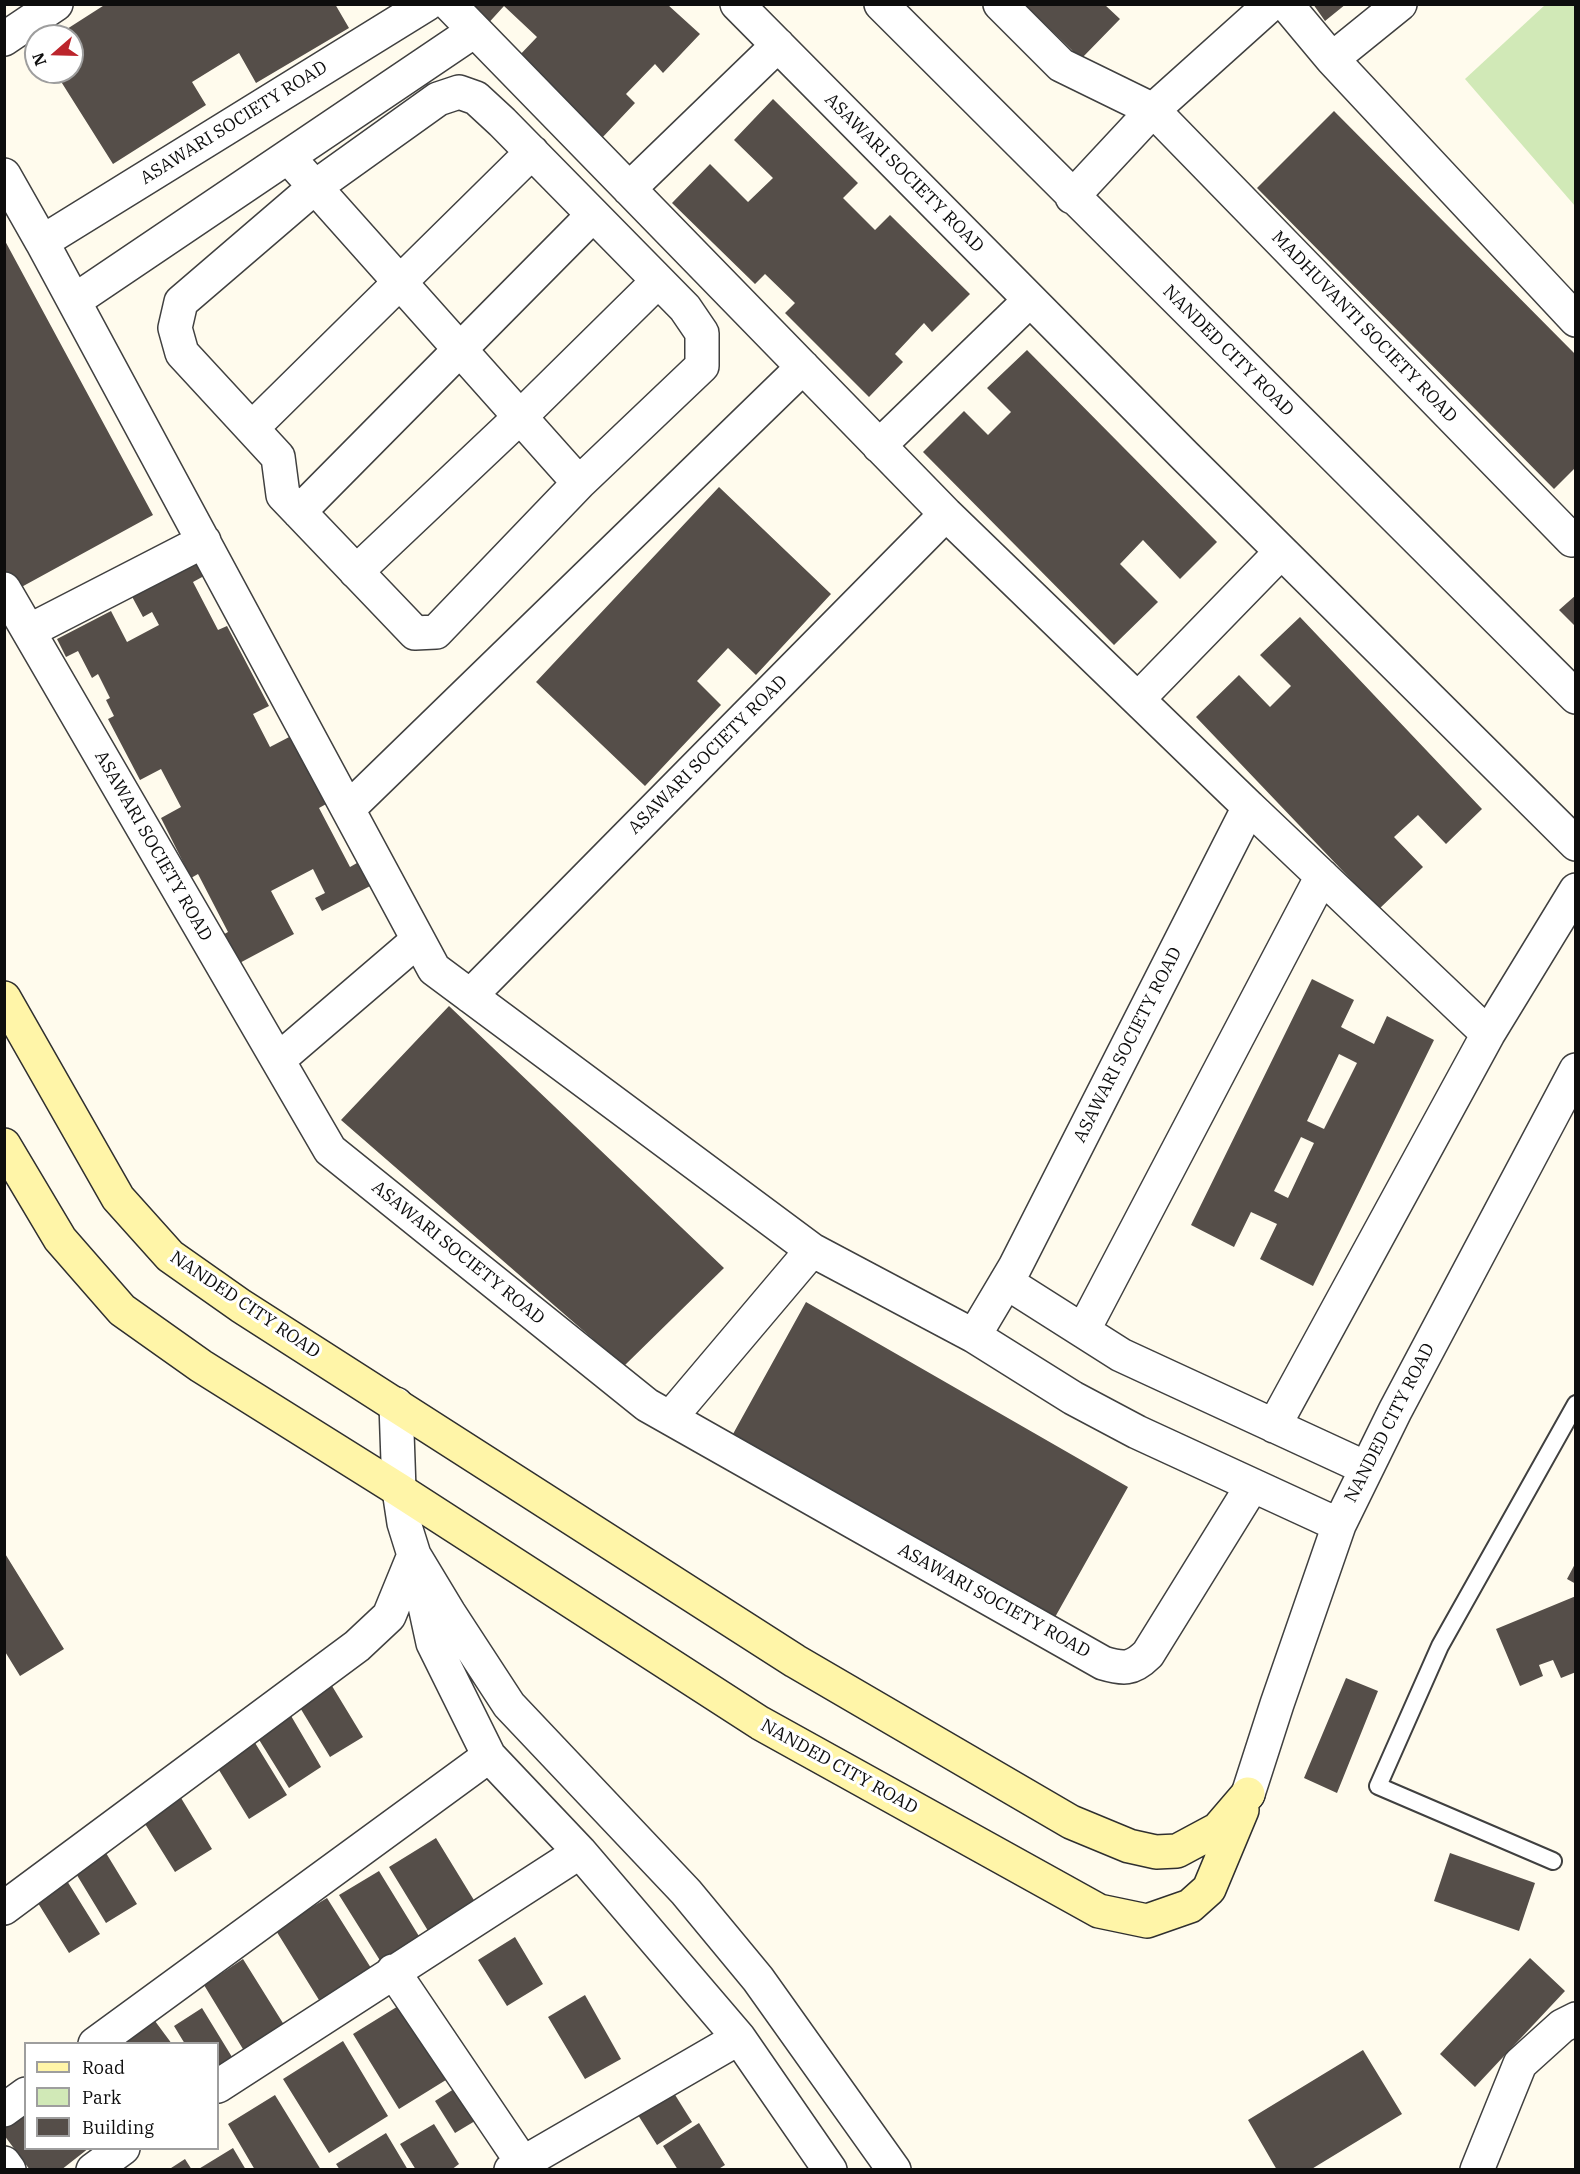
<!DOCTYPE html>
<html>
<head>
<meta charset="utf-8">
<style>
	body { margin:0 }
	#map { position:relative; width:1580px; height:2174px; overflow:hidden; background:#fffbed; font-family:"IBM Plex Serif",serif }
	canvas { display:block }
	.frame { position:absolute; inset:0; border:6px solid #0d0d0d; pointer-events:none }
	.legend { position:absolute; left:24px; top:2042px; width:195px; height:108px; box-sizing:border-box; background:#fff; border:2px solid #9e9e9e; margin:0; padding:8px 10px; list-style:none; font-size:18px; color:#0d0d0d }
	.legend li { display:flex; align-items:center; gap:12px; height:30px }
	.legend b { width:30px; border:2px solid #9e9e9e }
	.north { position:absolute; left:24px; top:24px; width:60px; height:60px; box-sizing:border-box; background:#fff; border:2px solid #9e9e9e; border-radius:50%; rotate:250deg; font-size:16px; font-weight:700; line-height:24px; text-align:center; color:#0d0d0d }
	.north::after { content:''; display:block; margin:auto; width:21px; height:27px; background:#bc252c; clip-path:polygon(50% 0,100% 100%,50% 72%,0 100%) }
</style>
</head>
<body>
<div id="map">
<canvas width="1580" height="2174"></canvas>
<div class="frame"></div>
<ul class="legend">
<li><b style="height:8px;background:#fff5a8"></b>Road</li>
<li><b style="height:16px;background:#d1e9b7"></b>Park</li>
<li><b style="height:16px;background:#554e49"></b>Building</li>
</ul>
<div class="north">N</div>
</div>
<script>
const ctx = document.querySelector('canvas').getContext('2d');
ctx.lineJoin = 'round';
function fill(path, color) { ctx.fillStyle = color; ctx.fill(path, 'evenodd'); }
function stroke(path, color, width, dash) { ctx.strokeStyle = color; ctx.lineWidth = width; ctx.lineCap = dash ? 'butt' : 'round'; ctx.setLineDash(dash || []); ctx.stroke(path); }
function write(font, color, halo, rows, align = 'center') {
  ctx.font = font + ' "IBM Plex Serif",serif'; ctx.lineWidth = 6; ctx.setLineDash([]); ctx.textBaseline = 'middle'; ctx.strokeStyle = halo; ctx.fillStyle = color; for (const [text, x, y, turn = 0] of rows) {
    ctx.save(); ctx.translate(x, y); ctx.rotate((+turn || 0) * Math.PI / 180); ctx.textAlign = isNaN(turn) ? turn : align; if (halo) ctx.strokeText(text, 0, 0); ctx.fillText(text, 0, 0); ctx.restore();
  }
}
fill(new Path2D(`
	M 1545,5 L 1575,5 L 1575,206 L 1465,79 Z`), '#d1e9b7');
fill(new Path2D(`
	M 106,4 L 335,4 L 349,28 L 256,83 L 239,53 L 192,82 L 206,105 L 113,164 L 55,72 L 72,72 L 72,36 L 56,36 Z
	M 1313,4 L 1346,4 L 1325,21 Z
	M 459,5 L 668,5 L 700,34 L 663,73 L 655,64 L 626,94 L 635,103 L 601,139 L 516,59 L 537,37 L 504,6 L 484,28 Z
	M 1025,5 L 1105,5 L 1120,19 L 1081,59 Z
	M 773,99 L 858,183 L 843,198 L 875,230 L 890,215 L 970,294 L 932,332 L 924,323 L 895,354 L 903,362 L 869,397 L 785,313 L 795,303 L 765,274 L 755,284 L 672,203 L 710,164 L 748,202 L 773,178 L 734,140 Z
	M 1334,111 L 1576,355 L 1576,467 L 1554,489 L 1257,188 Z
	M 4,239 L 153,515 L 16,590 L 4,569 Z
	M 1027,350 L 1217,542 L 1180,579 L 1143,540 L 1120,564 L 1158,602 L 1114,645 L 923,452 L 964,411 L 988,435 L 1011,412 L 987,388 Z
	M 719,487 L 831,594 L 756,675 L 728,648 L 697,681 L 721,705 L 645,786 L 536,682 Z
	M 193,557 L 204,576 L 193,582 L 218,630 L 227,626 L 269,706 L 253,714 L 270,747 L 293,735 L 328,803 L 319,808 L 350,867 L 364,859 L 376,883 L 322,911 L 315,898 L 325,893 L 313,869 L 271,891 L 294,934 L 234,966 L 219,937 L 228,932 L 198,874 L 191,878 L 161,818 L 181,807 L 161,769 L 140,780 L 108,719 L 114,716 L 106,700 L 110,698 L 98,674 L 92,678 L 78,651 L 66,657 L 57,639 L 111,611 L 127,642 L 159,625 L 152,612 L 143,617 L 129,591 Z
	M 1576,595 L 1576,627 L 1559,610 Z
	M 1300,617 L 1482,809 L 1446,844 L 1418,815 L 1394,837 L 1423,867 L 1379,909 L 1196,717 L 1239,675 L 1270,707 L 1291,686 L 1260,655 Z
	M 1312,979 L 1354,1000 L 1341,1027 L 1374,1044 L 1387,1016 L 1434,1040 L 1313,1286 L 1260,1259 L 1277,1224 L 1251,1212 L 1234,1247 L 1191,1225 ZM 1339,1054 L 1357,1063 L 1324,1129 L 1307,1121 ZM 1301,1137 L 1314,1143 L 1288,1198 L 1274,1191 Z
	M 449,1006 L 724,1268 L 624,1366 L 341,1120 Z
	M 806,1302 L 1128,1487 L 1054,1619 L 764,1455 L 733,1434 Z
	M 4,1552 L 64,1649 L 20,1676 L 4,1650 Z
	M 1576,1562 L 1576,1584 L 1567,1579 Z
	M 1576,1596 L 1574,1659 L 1576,1672 L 1561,1678 L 1553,1660 L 1539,1665 L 1543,1676 L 1520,1686 L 1496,1629 Z
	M 1346,1678 L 1378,1691 L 1337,1793 L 1304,1778 Z
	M 329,1681 L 363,1737 L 330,1757 L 296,1701 Z
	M 287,1709 L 321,1767 L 289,1788 L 253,1730 Z
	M 249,1733 L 287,1795 L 249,1819 L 211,1757 Z
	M 175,1788 L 212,1849 L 175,1872 L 137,1811 Z
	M 436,1838 L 480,1910 L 433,1939 L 389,1867 Z
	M 103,1848 L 137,1904 L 106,1923 L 72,1867 Z
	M 1450,1853 L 1535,1883 L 1519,1931 L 1434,1901 Z
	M 379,1871 L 425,1946 L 386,1970 L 339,1895 Z
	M 64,1876 L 100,1934 L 69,1953 L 33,1895 Z
	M 327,1898 L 371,1968 L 319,2000 L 275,1929 Z
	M 515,1937 L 543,1984 L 507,2006 L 478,1960 Z
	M 1530,1958 L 1565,1991 L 1475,2087 L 1440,2054 Z
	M 243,1959 L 286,2028 L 246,2054 L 204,1985 Z
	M 585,1995 L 621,2059 L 585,2079 L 548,2017 Z
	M 408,2000 L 454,2075 L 399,2109 L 353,2034 Z
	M 202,2008 L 240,2070 L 218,2084 L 218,2044 L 185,2044 L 174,2026 Z
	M 152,2017 L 172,2044 L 118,2044 Z
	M 343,2041 L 388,2116 L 329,2153 L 283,2079 Z
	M 1363,2050 L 1402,2114 L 1310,2170 L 1277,2170 L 1248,2120 Z
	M 465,2082 L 485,2115 L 455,2133 L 435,2101 Z
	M 667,2082 L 692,2122 L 657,2145 L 631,2104 Z
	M 275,2095 L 321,2170 L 255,2170 L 228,2124 Z
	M 26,2113 L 26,2148 L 89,2148 L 61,2170 L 30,2170 L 4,2135 L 4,2129 Z
	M 699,2123 L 725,2165 L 717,2170 L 678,2170 L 663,2146 Z
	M 434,2124 L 459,2164 L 451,2170 L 416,2170 L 400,2144 Z
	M 386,2133 L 408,2170 L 340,2170 L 336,2164 Z
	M 233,2148 L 246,2170 L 197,2170 Z
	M 185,2159 L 192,2170 L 168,2170 Z`), '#554e49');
const lane = new Path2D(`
	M 1553,1861 L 1378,1786 L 1440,1646 L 1576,1404`);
const street = new Path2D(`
	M 427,4 L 42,242 L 434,969 L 812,1250 L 974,1336 L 1073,1398 L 1137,1432 L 1339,1525
	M 449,4 L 946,514 L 1249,807 L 1015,1267 L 974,1336
	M 737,4 L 1185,456 L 1576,844
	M 881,4 L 1576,697
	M 1000,4 L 1061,65 L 1153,110 L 1572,540 L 1576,537
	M 1286,4 L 1332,59 L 1400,4
	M 4,39 L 56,4
	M 1332,59 L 1576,320
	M 288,157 L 315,187 L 579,483 L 436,632 L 415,633 L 283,495 L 278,457 L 182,353 L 175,328 L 181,302 L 315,187 L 438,99 L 459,92 L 476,98 L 502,122 L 685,308 L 702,333 L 702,366 L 579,483
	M 4,175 L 42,242
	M 629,189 L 778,45
	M 1072,197 L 1153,110 L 1271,4
	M 74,301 L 474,31
	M 252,428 L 532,152
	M 879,446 L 1030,300
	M 299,512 L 593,215
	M 356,572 L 520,417 L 658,281
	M 4,589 L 330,1150 L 647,1405 L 1103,1663 C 1123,1669 1132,1670 1148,1654 L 1252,1486
	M 29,631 L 204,541
	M 1138,699 L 1281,552
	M 1249,807 L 1488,1034 L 1274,1426
	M 348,809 L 803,367
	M 470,996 L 946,514
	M 1488,1034 L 1576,890
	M 278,1060 L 418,940
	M 1006,1282 L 1121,1355 L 1366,1468
	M 1083,1331 L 1322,876
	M 396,1404 L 399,1490 L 404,1523 L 414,1555 L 449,1613 L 509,1705 L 686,1892 L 758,1979 L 894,2170
	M 670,1418 L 812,1250
	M 420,1583 L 433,1643 L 489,1756 L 580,1852 L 739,2038 L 830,2170
	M 1248,1794 L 1277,1704 L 1339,1525 L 1395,1411 L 1576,1070
	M 4,1908 L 357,1646 L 389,1616 L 414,1555
	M 393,1971 L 522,2162
	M 95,2044 L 489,1756
	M 218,2086 L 580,1852
	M 4,2110 L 26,2094
	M 4,2163 L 9,2170
	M 93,2170 L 123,2148
	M 511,2170 L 739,2038
	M 1477,2170 L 1520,2064 L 1562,2026 L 1576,2019`);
const secondary = new Path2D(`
	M 4,998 L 118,1198 L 170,1256 L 241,1306 L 795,1661 L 1071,1822 L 1129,1846 L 1156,1852 L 1177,1851 L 1218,1829 L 1248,1794
	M 4,1145 L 60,1239 L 122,1310 L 201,1366 L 399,1490 L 760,1723 L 1099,1911 L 1147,1921 L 1190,1906 L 1209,1889 L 1242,1810`);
stroke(lane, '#404040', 20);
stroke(street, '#404040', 36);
stroke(secondary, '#2f2f2f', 36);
stroke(lane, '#fff', 16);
stroke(street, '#fff', 33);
stroke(secondary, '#fff5a8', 33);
write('18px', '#0d0d0d', '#fff', [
	["ASAWARI SOCIETY ROAD",234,123,-32],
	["ASAWARI SOCIETY ROAD",904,173,45],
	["MADHUVANTI SOCIETY ROAD",1364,327,46],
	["NANDED CITY ROAD",1228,351,45],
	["ASAWARI SOCIETY ROAD",708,755,-45],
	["ASAWARI SOCIETY ROAD",153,846,60],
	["ASAWARI SOCIETY ROAD",1128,1045,-63],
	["ASAWARI SOCIETY ROAD",458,1253,39],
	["NANDED CITY ROAD",245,1305,34],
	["NANDED CITY ROAD",1390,1423,-63],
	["ASAWARI SOCIETY ROAD",994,1601,29],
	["NANDED CITY ROAD",839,1767,29]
]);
</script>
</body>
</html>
